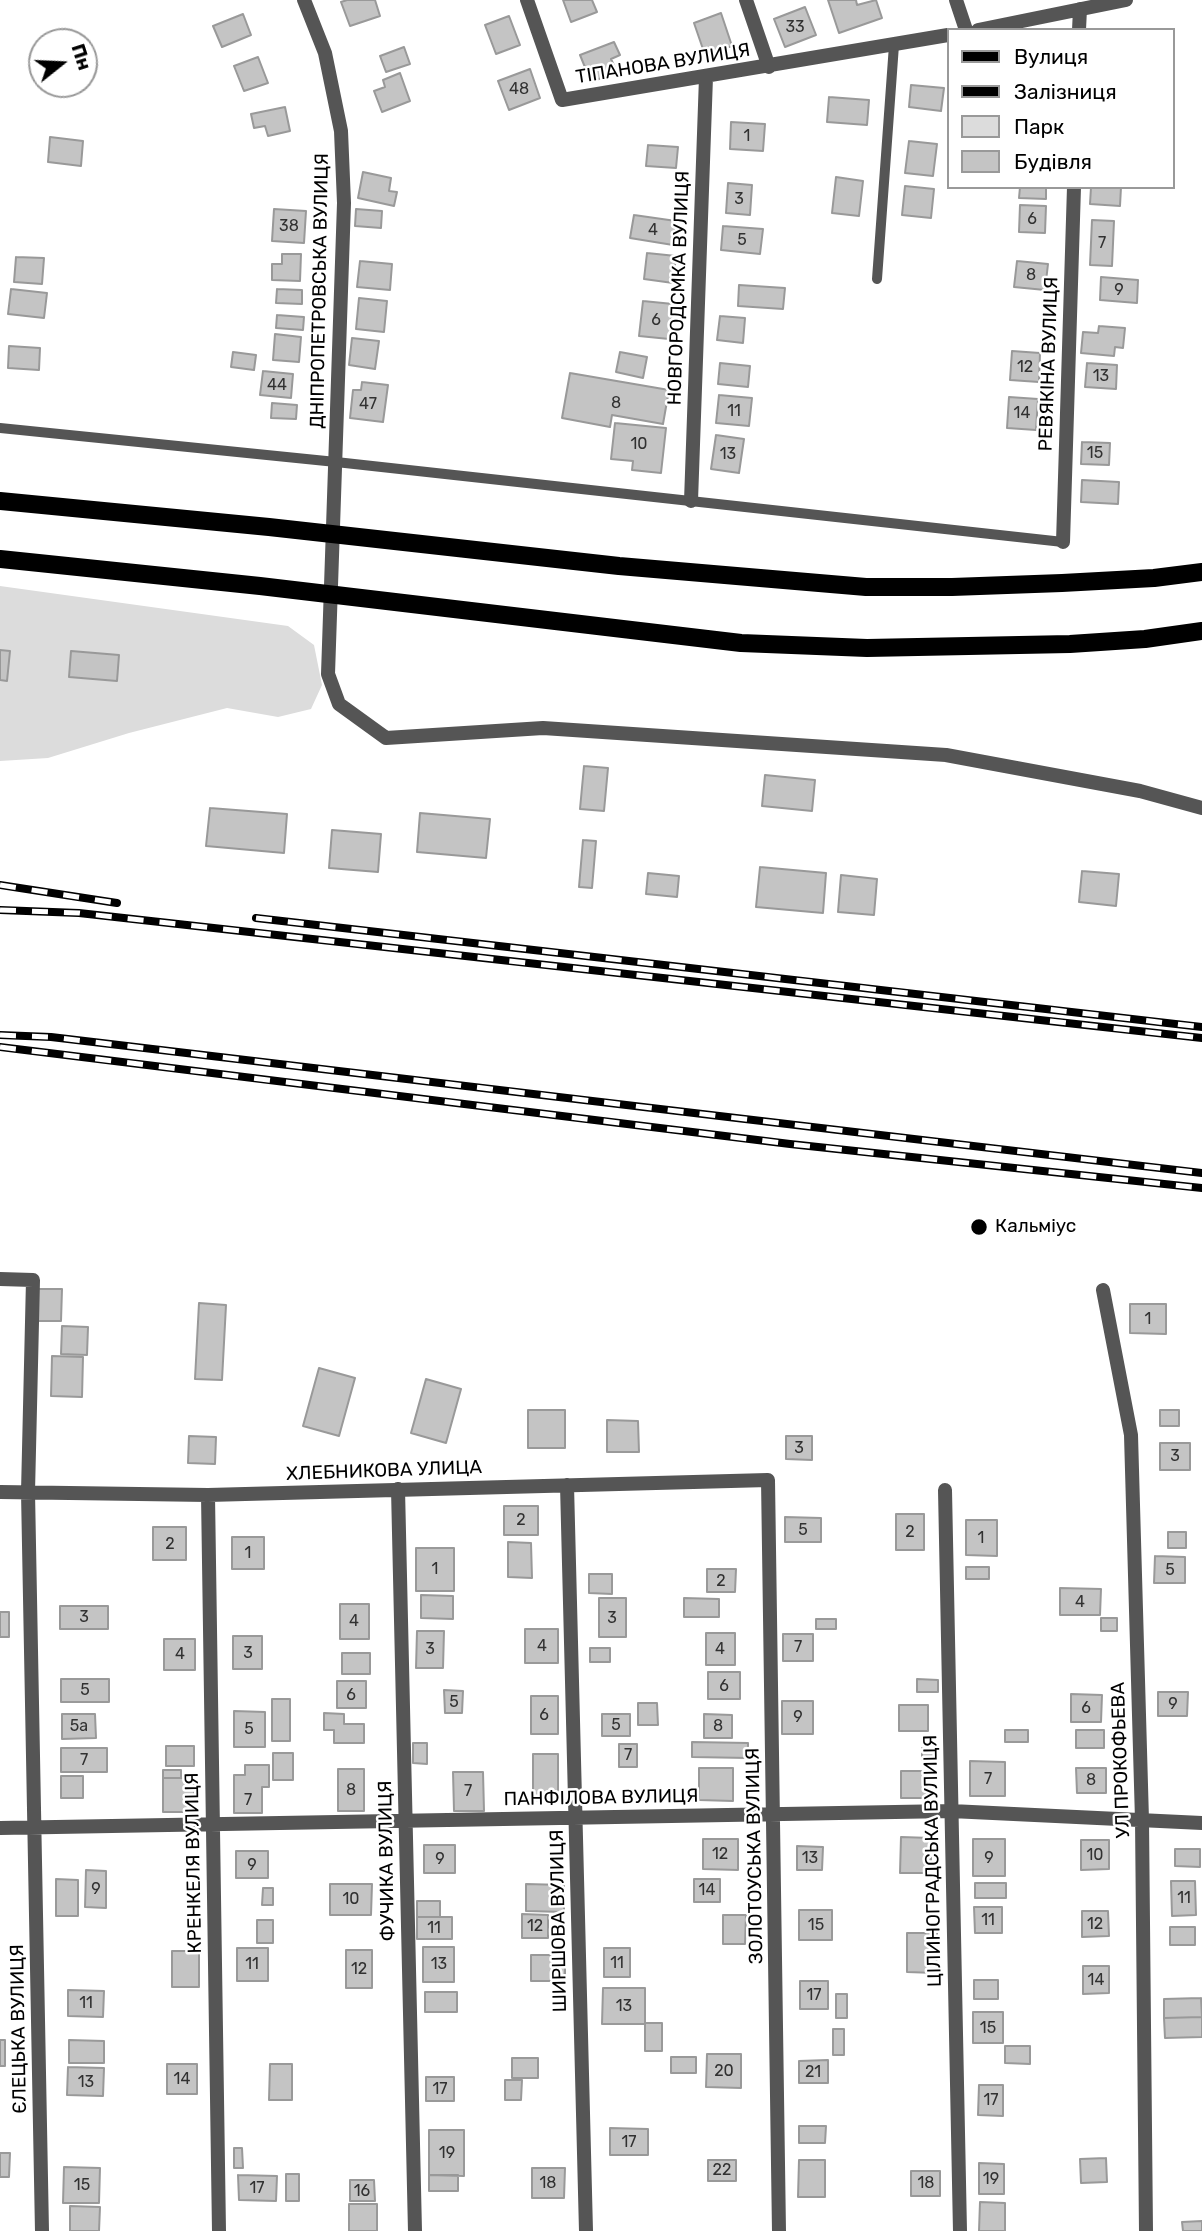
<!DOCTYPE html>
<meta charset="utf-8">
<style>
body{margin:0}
#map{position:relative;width:1202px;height:2231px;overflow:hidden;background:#fff;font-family:Rubik,sans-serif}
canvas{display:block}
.legend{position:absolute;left:947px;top:28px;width:228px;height:161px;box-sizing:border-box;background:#fff;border:2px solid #999;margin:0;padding:9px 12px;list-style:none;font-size:21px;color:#000}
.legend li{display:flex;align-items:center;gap:14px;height:35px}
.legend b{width:35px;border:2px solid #999}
.north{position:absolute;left:28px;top:28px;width:70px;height:70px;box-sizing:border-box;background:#fff;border:2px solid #999;border-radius:50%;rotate:72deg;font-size:19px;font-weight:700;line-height:28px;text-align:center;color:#000}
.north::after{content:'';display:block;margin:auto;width:24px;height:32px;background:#000;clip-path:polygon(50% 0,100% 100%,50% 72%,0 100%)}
</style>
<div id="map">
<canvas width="1202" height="2231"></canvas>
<ul class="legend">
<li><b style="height:9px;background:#000"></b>Вулиця</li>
<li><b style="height:9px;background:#000"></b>Залізниця</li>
<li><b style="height:19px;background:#dcdcdc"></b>Парк</li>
<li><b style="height:19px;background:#c4c4c4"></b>Будівля</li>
</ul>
<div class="north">Пн</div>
</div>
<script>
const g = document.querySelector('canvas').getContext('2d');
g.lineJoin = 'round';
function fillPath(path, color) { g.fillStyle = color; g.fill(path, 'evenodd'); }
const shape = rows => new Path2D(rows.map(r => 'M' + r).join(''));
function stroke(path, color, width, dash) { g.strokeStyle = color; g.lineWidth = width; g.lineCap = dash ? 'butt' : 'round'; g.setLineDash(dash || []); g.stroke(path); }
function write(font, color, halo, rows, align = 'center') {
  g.font = font + ' Rubik,sans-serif'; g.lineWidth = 5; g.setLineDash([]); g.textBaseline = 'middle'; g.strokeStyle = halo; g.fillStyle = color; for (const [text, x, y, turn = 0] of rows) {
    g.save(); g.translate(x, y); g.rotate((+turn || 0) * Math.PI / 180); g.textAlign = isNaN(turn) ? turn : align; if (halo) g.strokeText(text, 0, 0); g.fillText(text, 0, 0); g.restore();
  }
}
fillPath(shape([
 [0,586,288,626,314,645,322,685,311,709,278,717,227,708,129,733,48,758,0,761]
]), '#dcdcdc');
const building = shape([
 [347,0,375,0,380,16,350,26,341,2,347,0],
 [563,0,592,0,597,12,571,22,563,0],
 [828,0,856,0,857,5,876,0,882,18,839,33,828,0],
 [805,7,816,35,785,47,774,19,805,7],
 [721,13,732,46,705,55,694,23,721,13],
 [243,14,251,35,222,47,213,26,243,14],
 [509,16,520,45,496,54,485,25,509,16],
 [614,42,620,55,611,59,617,72,591,82,580,55,614,42],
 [404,47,410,64,386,72,380,56,404,47],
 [258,57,268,83,244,91,234,66,258,57],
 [530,69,540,98,509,110,498,81,530,69],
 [400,73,410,101,382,112,374,91,385,87,383,80,400,73],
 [911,85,944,88,941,111,909,107,911,85],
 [829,97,869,100,867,125,827,122,829,97],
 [285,107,290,131,268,136,265,126,254,128,251,114,285,107],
 [731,122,765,124,763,151,730,149,731,122],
 [50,137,83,141,81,166,48,162,50,137],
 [909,141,937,144,933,176,905,173,909,141],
 [648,145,678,147,676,168,646,166,648,145],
 [363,172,391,178,389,191,397,192,394,206,358,198,363,172],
 [836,177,863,181,859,216,832,213,836,177],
 [728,183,752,185,750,215,726,213,728,183],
 [905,186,934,189,931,218,902,215,905,186],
 [1020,187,1046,187,1046,199,1019,198,1020,187],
 [1091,187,1121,187,1120,206,1090,204,1091,187],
 [1020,205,1046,206,1045,233,1019,232,1020,205],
 [274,209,306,211,304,243,272,241,274,209],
 [356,209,382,211,381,228,355,226,356,209],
 [634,215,676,221,673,245,630,238,634,215],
 [1092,220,1114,221,1112,266,1090,265,1092,220],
 [723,226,763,229,760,254,721,250,723,226],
 [647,253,676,256,673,283,644,279,647,253],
 [282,254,301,254,300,281,272,280,272,264,282,264,282,254],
 [16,257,44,258,42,284,14,282,16,257],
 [360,261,392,264,390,290,357,287,360,261],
 [1017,261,1048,264,1045,290,1014,287,1017,261],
 [1101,277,1138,280,1137,303,1100,300,1101,277],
 [739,285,785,288,783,309,738,306,739,285],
 [11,289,47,293,44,318,8,314,11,289],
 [277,289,302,290,302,304,276,303,277,289],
 [359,298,387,301,384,332,356,329,359,298],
 [643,301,673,304,669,339,639,336,643,301],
 [277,315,304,317,303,330,276,328,277,315],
 [720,316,745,318,743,343,717,340,720,316],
 [1099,326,1125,328,1123,348,1115,347,1114,356,1081,353,1083,332,1098,333,1099,326],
 [275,334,301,337,299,362,273,360,275,334],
 [352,338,379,341,375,369,349,365,352,338],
 [9,346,40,348,39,370,8,368,9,346],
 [1012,351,1040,353,1039,382,1010,380,1012,351],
 [233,352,256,355,254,370,231,367,233,352],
 [620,352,647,357,643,378,616,372,620,352],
 [720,363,750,366,748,387,718,384,720,363],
 [1087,363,1117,365,1116,389,1085,387,1087,363],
 [263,371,293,374,291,398,260,395,263,371],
 [570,373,669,390,663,424,612,415,610,427,562,418,570,373],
 [362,382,388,385,383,422,350,418,353,390,361,390,362,382],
 [719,395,752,398,749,426,716,423,719,395],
 [1009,397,1038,399,1036,430,1007,428,1009,397],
 [272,403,297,405,296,419,271,418,272,403],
 [615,423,666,428,661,473,632,470,633,461,611,459,615,423],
 [716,435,744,439,739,473,711,469,716,435],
 [1082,442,1110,443,1109,465,1081,464,1082,442],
 [1082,480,1119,482,1118,504,1081,502,1082,480],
 [0,650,10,651,7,681,0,680,0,650],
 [71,651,119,655,117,681,69,677,71,651],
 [584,766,608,768,604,811,580,809,584,766],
 [765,775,815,780,812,811,762,806,765,775],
 [210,808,287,814,284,853,206,846,210,808],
 [420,813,490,819,486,858,417,852,420,813],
 [332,830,381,834,378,872,329,868,332,830],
 [583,840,596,841,592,888,579,887,583,840],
 [760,867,826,873,823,913,756,907,760,867],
 [1082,871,1119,874,1116,906,1079,902,1082,871],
 [648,873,679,876,677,897,646,894,648,873],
 [841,875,877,879,874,915,838,912,841,875],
 [37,1289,62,1289,61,1321,36,1321,37,1289],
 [199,1303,226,1305,222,1380,195,1379,199,1303],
 [1130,1304,1166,1304,1166,1334,1130,1333,1130,1304],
 [62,1326,88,1327,87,1355,61,1354,62,1326],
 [52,1356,83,1357,82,1397,51,1396,52,1356],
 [319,1368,355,1378,339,1436,303,1426,319,1368],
 [426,1379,461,1389,446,1443,411,1433,426,1379],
 [528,1410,565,1410,565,1448,528,1448,528,1410],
 [1160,1410,1179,1410,1179,1426,1160,1426,1160,1410],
 [607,1420,638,1421,639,1452,607,1452,607,1420],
 [189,1436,216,1437,215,1464,188,1463,189,1436],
 [786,1436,812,1436,812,1460,786,1459,786,1436],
 [1160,1443,1190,1443,1190,1470,1160,1470,1160,1443],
 [504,1506,538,1506,538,1535,504,1535,504,1506],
 [896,1514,924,1514,924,1550,896,1550,896,1514],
 [785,1517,821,1518,821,1542,785,1542,785,1517],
 [966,1520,997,1520,997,1556,966,1555,966,1520],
 [153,1527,186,1527,186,1560,153,1560,153,1527],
 [1168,1532,1186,1532,1186,1548,1168,1548,1168,1532],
 [232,1537,264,1537,264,1569,232,1569,232,1537],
 [508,1542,531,1543,532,1578,508,1577,508,1542],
 [416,1548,454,1548,454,1591,416,1591,416,1548],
 [1155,1556,1185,1557,1185,1583,1154,1583,1155,1556],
 [966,1567,989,1567,989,1579,966,1579,966,1567],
 [707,1569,736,1569,735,1592,707,1592,707,1569],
 [589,1574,612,1574,612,1594,589,1593,589,1574],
 [1060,1588,1101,1589,1100,1615,1060,1615,1060,1588],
 [421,1595,453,1596,453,1619,421,1618,421,1595],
 [599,1598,626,1598,626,1637,599,1637,599,1598],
 [684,1598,719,1599,719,1617,684,1617,684,1598],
 [340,1604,369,1604,369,1639,340,1639,340,1604],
 [60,1606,108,1606,108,1629,60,1629,60,1606],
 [0,1612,9,1612,9,1637,0,1637,0,1612],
 [1101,1618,1117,1618,1117,1631,1101,1631,1101,1618],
 [816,1619,836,1619,836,1629,816,1629,816,1619],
 [525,1629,558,1629,558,1663,525,1663,525,1629],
 [417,1631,444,1631,443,1668,416,1668,417,1631],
 [706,1633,735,1633,735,1665,706,1665,706,1633],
 [783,1634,813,1634,813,1661,783,1661,783,1634],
 [233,1636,262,1636,262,1669,233,1669,233,1636],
 [164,1639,195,1639,195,1670,164,1670,164,1639],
 [590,1648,610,1648,610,1662,590,1662,590,1648],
 [342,1653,370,1653,370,1674,342,1674,342,1653],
 [708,1672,740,1672,740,1699,708,1699,708,1672],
 [61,1679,109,1679,109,1702,61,1702,61,1679],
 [917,1679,938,1680,938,1692,917,1692,917,1679],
 [337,1681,366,1681,366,1708,337,1708,337,1681],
 [444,1690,463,1691,462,1713,445,1713,444,1690],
 [1158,1692,1188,1692,1187,1716,1158,1716,1158,1692],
 [1071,1694,1102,1695,1101,1722,1071,1722,1071,1694],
 [531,1696,558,1696,558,1734,531,1734,531,1696],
 [272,1699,290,1699,290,1741,272,1741,272,1699],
 [782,1701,813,1701,813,1734,782,1734,782,1701],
 [638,1703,657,1703,658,1725,638,1725,638,1703],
 [899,1705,928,1705,928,1731,899,1731,899,1705],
 [234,1711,265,1712,265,1747,234,1747,234,1711],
 [324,1713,344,1714,344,1724,364,1724,364,1743,334,1743,334,1730,324,1730,324,1713],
 [62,1714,95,1714,96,1738,62,1739,62,1714],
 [602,1714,630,1714,630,1736,602,1736,602,1714],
 [704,1714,732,1715,732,1738,704,1738,704,1714],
 [1005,1730,1028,1730,1028,1742,1005,1742,1005,1730],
 [1076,1730,1104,1730,1104,1748,1076,1748,1076,1730],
 [692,1742,748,1743,748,1758,692,1757,692,1742],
 [413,1743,427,1743,427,1764,413,1763,413,1743],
 [619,1744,637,1744,637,1767,619,1767,619,1744],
 [166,1746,194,1746,194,1766,166,1766,166,1746],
 [61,1748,107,1748,107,1772,61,1772,61,1748],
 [922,1748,937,1748,937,1760,922,1760,922,1748],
 [273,1753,293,1753,293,1780,273,1780,273,1753],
 [533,1754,558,1754,558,1801,533,1800,533,1754],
 [970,1761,1005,1762,1005,1796,970,1796,970,1761],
 [245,1765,269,1765,269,1787,262,1787,262,1813,234,1813,234,1775,245,1775,245,1765],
 [699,1768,733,1768,733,1801,699,1800,699,1768],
 [1076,1768,1106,1768,1106,1793,1077,1793,1076,1768],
 [338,1769,364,1769,364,1811,338,1811,338,1769],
 [163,1770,181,1770,181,1778,163,1778,163,1770],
 [901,1771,926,1771,926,1798,901,1798,901,1771],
 [453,1772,483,1772,484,1811,454,1811,453,1772],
 [61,1776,83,1776,83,1798,61,1798,61,1776],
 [163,1778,194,1778,194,1812,163,1812,163,1778],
 [901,1837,931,1838,931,1873,900,1873,901,1837],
 [703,1839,738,1839,738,1870,703,1869,703,1839],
 [973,1839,1005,1839,1005,1876,973,1876,973,1839],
 [1081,1840,1109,1840,1109,1869,1081,1870,1081,1840],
 [424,1845,455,1845,455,1873,424,1873,424,1845],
 [797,1846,823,1847,822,1870,797,1870,797,1846],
 [1175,1849,1200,1849,1200,1867,1175,1866,1175,1849],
 [236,1851,268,1851,268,1878,236,1878,236,1851],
 [86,1870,106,1871,106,1908,85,1907,86,1870],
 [56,1879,78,1880,78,1916,56,1916,56,1879],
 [694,1879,720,1879,720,1902,694,1902,694,1879],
 [1171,1881,1195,1881,1196,1915,1172,1916,1171,1881],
 [975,1883,1006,1883,1006,1898,975,1898,975,1883],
 [330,1884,372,1884,371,1915,330,1915,330,1884],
 [526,1884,564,1885,564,1912,526,1911,526,1884],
 [263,1888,273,1888,273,1905,262,1905,263,1888],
 [417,1901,440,1901,440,1917,417,1917,417,1901],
 [974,1907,1002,1907,1002,1933,975,1933,974,1907],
 [799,1910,832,1910,832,1940,799,1940,799,1910],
 [1082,1911,1108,1911,1109,1936,1082,1937,1082,1911],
 [522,1914,548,1915,548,1938,522,1938,522,1914],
 [723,1915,746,1915,745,1944,723,1944,723,1915],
 [417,1917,452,1917,452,1939,417,1939,417,1917],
 [257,1920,273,1920,273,1943,257,1943,257,1920],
 [1170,1927,1195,1927,1195,1945,1170,1945,1170,1927],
 [907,1933,937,1933,936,1973,907,1972,907,1933],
 [423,1947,454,1947,454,1982,423,1982,423,1947],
 [237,1948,268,1948,268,1981,237,1981,237,1948],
 [604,1948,630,1948,630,1977,604,1977,604,1948],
 [346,1950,372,1950,372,1988,346,1988,346,1950],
 [172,1951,199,1951,199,1987,172,1987,172,1951],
 [531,1955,565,1955,565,1981,531,1981,531,1955],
 [1083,1966,1109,1966,1109,1993,1083,1994,1083,1966],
 [974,1980,998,1980,998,1999,974,1999,974,1980],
 [800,1981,828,1981,828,2009,800,2009,800,1981],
 [603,1988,645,1988,645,2024,602,2024,603,1988],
 [68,1990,104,1991,103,2017,68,2016,68,1990],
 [425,1992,457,1992,457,2012,425,2012,425,1992],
 [836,1994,847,1994,847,2018,836,2018,836,1994],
 [1201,1998,1202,2017,1164,2018,1164,1999,1201,1998],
 [973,2012,1003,2012,1003,2043,973,2043,973,2012],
 [1202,2017,1202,2037,1165,2038,1164,2018,1202,2017],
 [645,2023,662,2023,662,2051,645,2051,645,2023],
 [833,2029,844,2029,844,2055,833,2055,833,2029],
 [0,2040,5,2040,5,2066,0,2066,0,2040],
 [69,2040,104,2041,104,2063,69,2063,69,2040],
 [1005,2046,1030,2046,1030,2064,1005,2063,1005,2046],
 [707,2054,741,2054,741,2088,706,2087,707,2054],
 [671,2057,696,2057,696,2073,671,2073,671,2057],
 [512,2058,538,2058,538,2078,512,2078,512,2058],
 [828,2060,828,2083,799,2083,799,2061,828,2060],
 [167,2064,197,2064,197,2094,167,2094,167,2064],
 [270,2064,292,2064,292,2100,269,2100,270,2064],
 [68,2067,104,2068,103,2096,67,2095,68,2067],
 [426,2077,454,2077,454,2101,426,2101,426,2077],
 [505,2080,522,2080,521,2100,505,2100,505,2080],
 [979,2085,1003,2085,1003,2116,978,2115,979,2085],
 [799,2126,826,2126,825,2143,799,2143,799,2126],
 [610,2128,648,2129,648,2155,610,2155,610,2128],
 [429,2130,464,2130,464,2176,429,2175,429,2130],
 [234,2148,242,2148,243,2168,234,2168,234,2148],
 [0,2153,10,2153,9,2177,0,2177,0,2153],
 [1106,2158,1107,2182,1081,2183,1080,2159,1106,2158],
 [708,2160,736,2160,736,2181,708,2181,708,2160],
 [799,2160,825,2160,825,2197,798,2197,799,2160],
 [979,2163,1004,2164,1004,2194,979,2194,979,2163],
 [64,2167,100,2168,99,2203,63,2203,64,2167],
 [532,2168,565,2168,564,2198,532,2198,532,2168],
 [911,2171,940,2171,940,2196,911,2196,911,2171],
 [286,2174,299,2174,299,2201,286,2201,286,2174],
 [238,2175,277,2176,276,2201,239,2200,238,2175],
 [429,2175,458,2175,458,2191,429,2191,429,2175],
 [350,2180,374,2180,375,2201,350,2201,350,2180],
 [980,2202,1005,2203,1005,2231,979,2231,980,2202],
 [349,2204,377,2204,377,2231,349,2231,349,2204],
 [70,2206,100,2207,99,2231,70,2231,70,2206],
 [1202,2221,1202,2231,1183,2231,1182,2222,1202,2221]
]);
fillPath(building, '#c4c4c4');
stroke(building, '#999', 2);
stroke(shape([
 [877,279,894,45],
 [0,428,336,462,1063,542]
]), '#555', 10);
stroke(shape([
 [527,0,562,100,948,35],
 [746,0,769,67],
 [956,0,966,30],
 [978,30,1126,0],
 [1079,30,1080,9],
 [691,501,706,77],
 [1063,542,1074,187],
 [0,1279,33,1280,28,1492,42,2231],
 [1103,1290,1131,1435,1142,1820,1146,2231],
 [567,1485,586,2231],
 [398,1489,415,2231],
 [945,1490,960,2231],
 [0,1492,208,1495,768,1480,779,2231],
 [208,1495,219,2231],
 [0,1828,951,1811,1202,1823]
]), '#555', 14);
stroke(shape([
 [304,0,325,53,341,131,344,203,328,674,339,704,386,738,543,728,946,755,1140,791,1202,808]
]), '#555', 14);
stroke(shape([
 [0,501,269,527,619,566,866,587,952,587,1062,583,1154,578,1202,572],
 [0,559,260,586,741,643,867,648,1070,644,1145,639,1202,631]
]), '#000', 18);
const rail = shape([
 [0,885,117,903],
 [0,910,79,913,1202,1038],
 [256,918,1202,1027],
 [0,1035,51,1037,1202,1173],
 [0,1047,790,1144,1202,1188]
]);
stroke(rail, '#000', 8);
stroke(rail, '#fff', 5, [16]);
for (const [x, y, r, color] of [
 [979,1227,9,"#000"]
]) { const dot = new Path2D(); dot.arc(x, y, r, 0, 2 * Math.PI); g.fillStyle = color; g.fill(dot); stroke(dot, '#fff', 2.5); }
write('16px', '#313131', null, [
 ["33",795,27],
 ["48",519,89],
 ["1",747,136],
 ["3",739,199],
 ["6",1032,219],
 ["38",289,226],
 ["4",653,230],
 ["5",742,240],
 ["7",1102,243],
 ["8",1031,275],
 ["9",1119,290],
 ["6",656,320],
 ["12",1025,367],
 ["13",1101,376],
 ["44",277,385],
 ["8",616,403],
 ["47",368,404],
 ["11",734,411],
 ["14",1022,413],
 ["10",639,444],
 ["15",1095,453],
 ["13",728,454],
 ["1",1148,1319],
 ["3",799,1448],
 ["3",1175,1456],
 ["2",521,1520],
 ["5",803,1530],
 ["2",910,1532],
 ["1",981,1538],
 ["2",170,1544],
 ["1",248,1553],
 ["1",435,1569],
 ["5",1170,1570],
 ["2",721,1581],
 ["4",1080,1602],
 ["3",84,1617],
 ["3",612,1618],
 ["4",354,1621],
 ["4",542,1646],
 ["7",798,1647],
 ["3",430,1649],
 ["4",720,1649],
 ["3",248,1653],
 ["4",180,1654],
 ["6",724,1686],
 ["5",85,1690],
 ["6",351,1695],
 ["5",454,1702],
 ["9",1173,1704],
 ["6",1086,1708],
 ["6",544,1715],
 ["9",798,1717],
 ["5",616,1725],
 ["5а",79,1726],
 ["8",718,1726],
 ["5",249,1729],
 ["7",628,1755],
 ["7",84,1760],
 ["7",988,1779],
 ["8",1091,1780],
 ["8",351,1790],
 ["7",468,1791],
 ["7",248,1800],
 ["12",720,1854],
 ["10",1095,1855],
 ["13",810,1858],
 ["9",989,1858],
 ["9",440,1859],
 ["9",252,1865],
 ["9",96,1889],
 ["14",707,1890],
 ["11",1184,1898],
 ["10",351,1899],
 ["11",988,1920],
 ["12",1095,1924],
 ["15",816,1925],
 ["12",535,1926],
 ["11",434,1928],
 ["11",617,1963],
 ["11",252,1964],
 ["13",439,1964],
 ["12",359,1969],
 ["14",1096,1980],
 ["17",814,1995],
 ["11",86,2003],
 ["13",624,2006],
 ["15",988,2028],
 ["20",724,2071],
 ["21",813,2072],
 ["14",182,2079],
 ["13",86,2082],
 ["17",440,2089],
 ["17",991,2100],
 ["17",629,2142],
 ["19",447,2153],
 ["22",722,2170],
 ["19",991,2179],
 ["18",548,2183],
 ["18",926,2183],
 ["15",82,2185],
 ["17",257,2188],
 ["16",362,2191]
]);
write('19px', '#000', '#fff', [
 ["ТІПАНОВА ВУЛИЦЯ",663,64,-9],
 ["НОВГОРОДСMКА ВУЛИЦЯ",679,288,-88],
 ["ДНІПРОПЕТРОВСЬКА ВУЛИЦЯ",320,291,-89],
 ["РЕВЯКIНА ВУЛИЦЯ",1049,364,-88],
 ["ХЛЕБНИКОВА УЛИЦА",384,1471,-2],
 ["УЛ ПРОКОФЬЕВА",1121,1760,-92],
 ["ПАНФІЛОВА ВУЛИЦЯ",601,1798,-1],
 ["ЗОЛОТОУСЬКА ВУЛИЦЯ",755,1856,-91],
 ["ФУЧИКА ВУЛИЦЯ",387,1861,-91],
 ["ЦІЛИНОГРАДСЬКА ВУЛИЦЯ",933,1861,-91],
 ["КРЕНКЕЛЯ ВУЛИЦЯ",194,1863,-91],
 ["ШИРШОВА ВУЛИЦЯ",559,1921,-91],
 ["ЄЛЕЦЬКА ВУЛИЦЯ",19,2029,-91]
]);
write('19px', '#000', '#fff', [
 ["Кальміус",995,1227]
], 'left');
</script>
